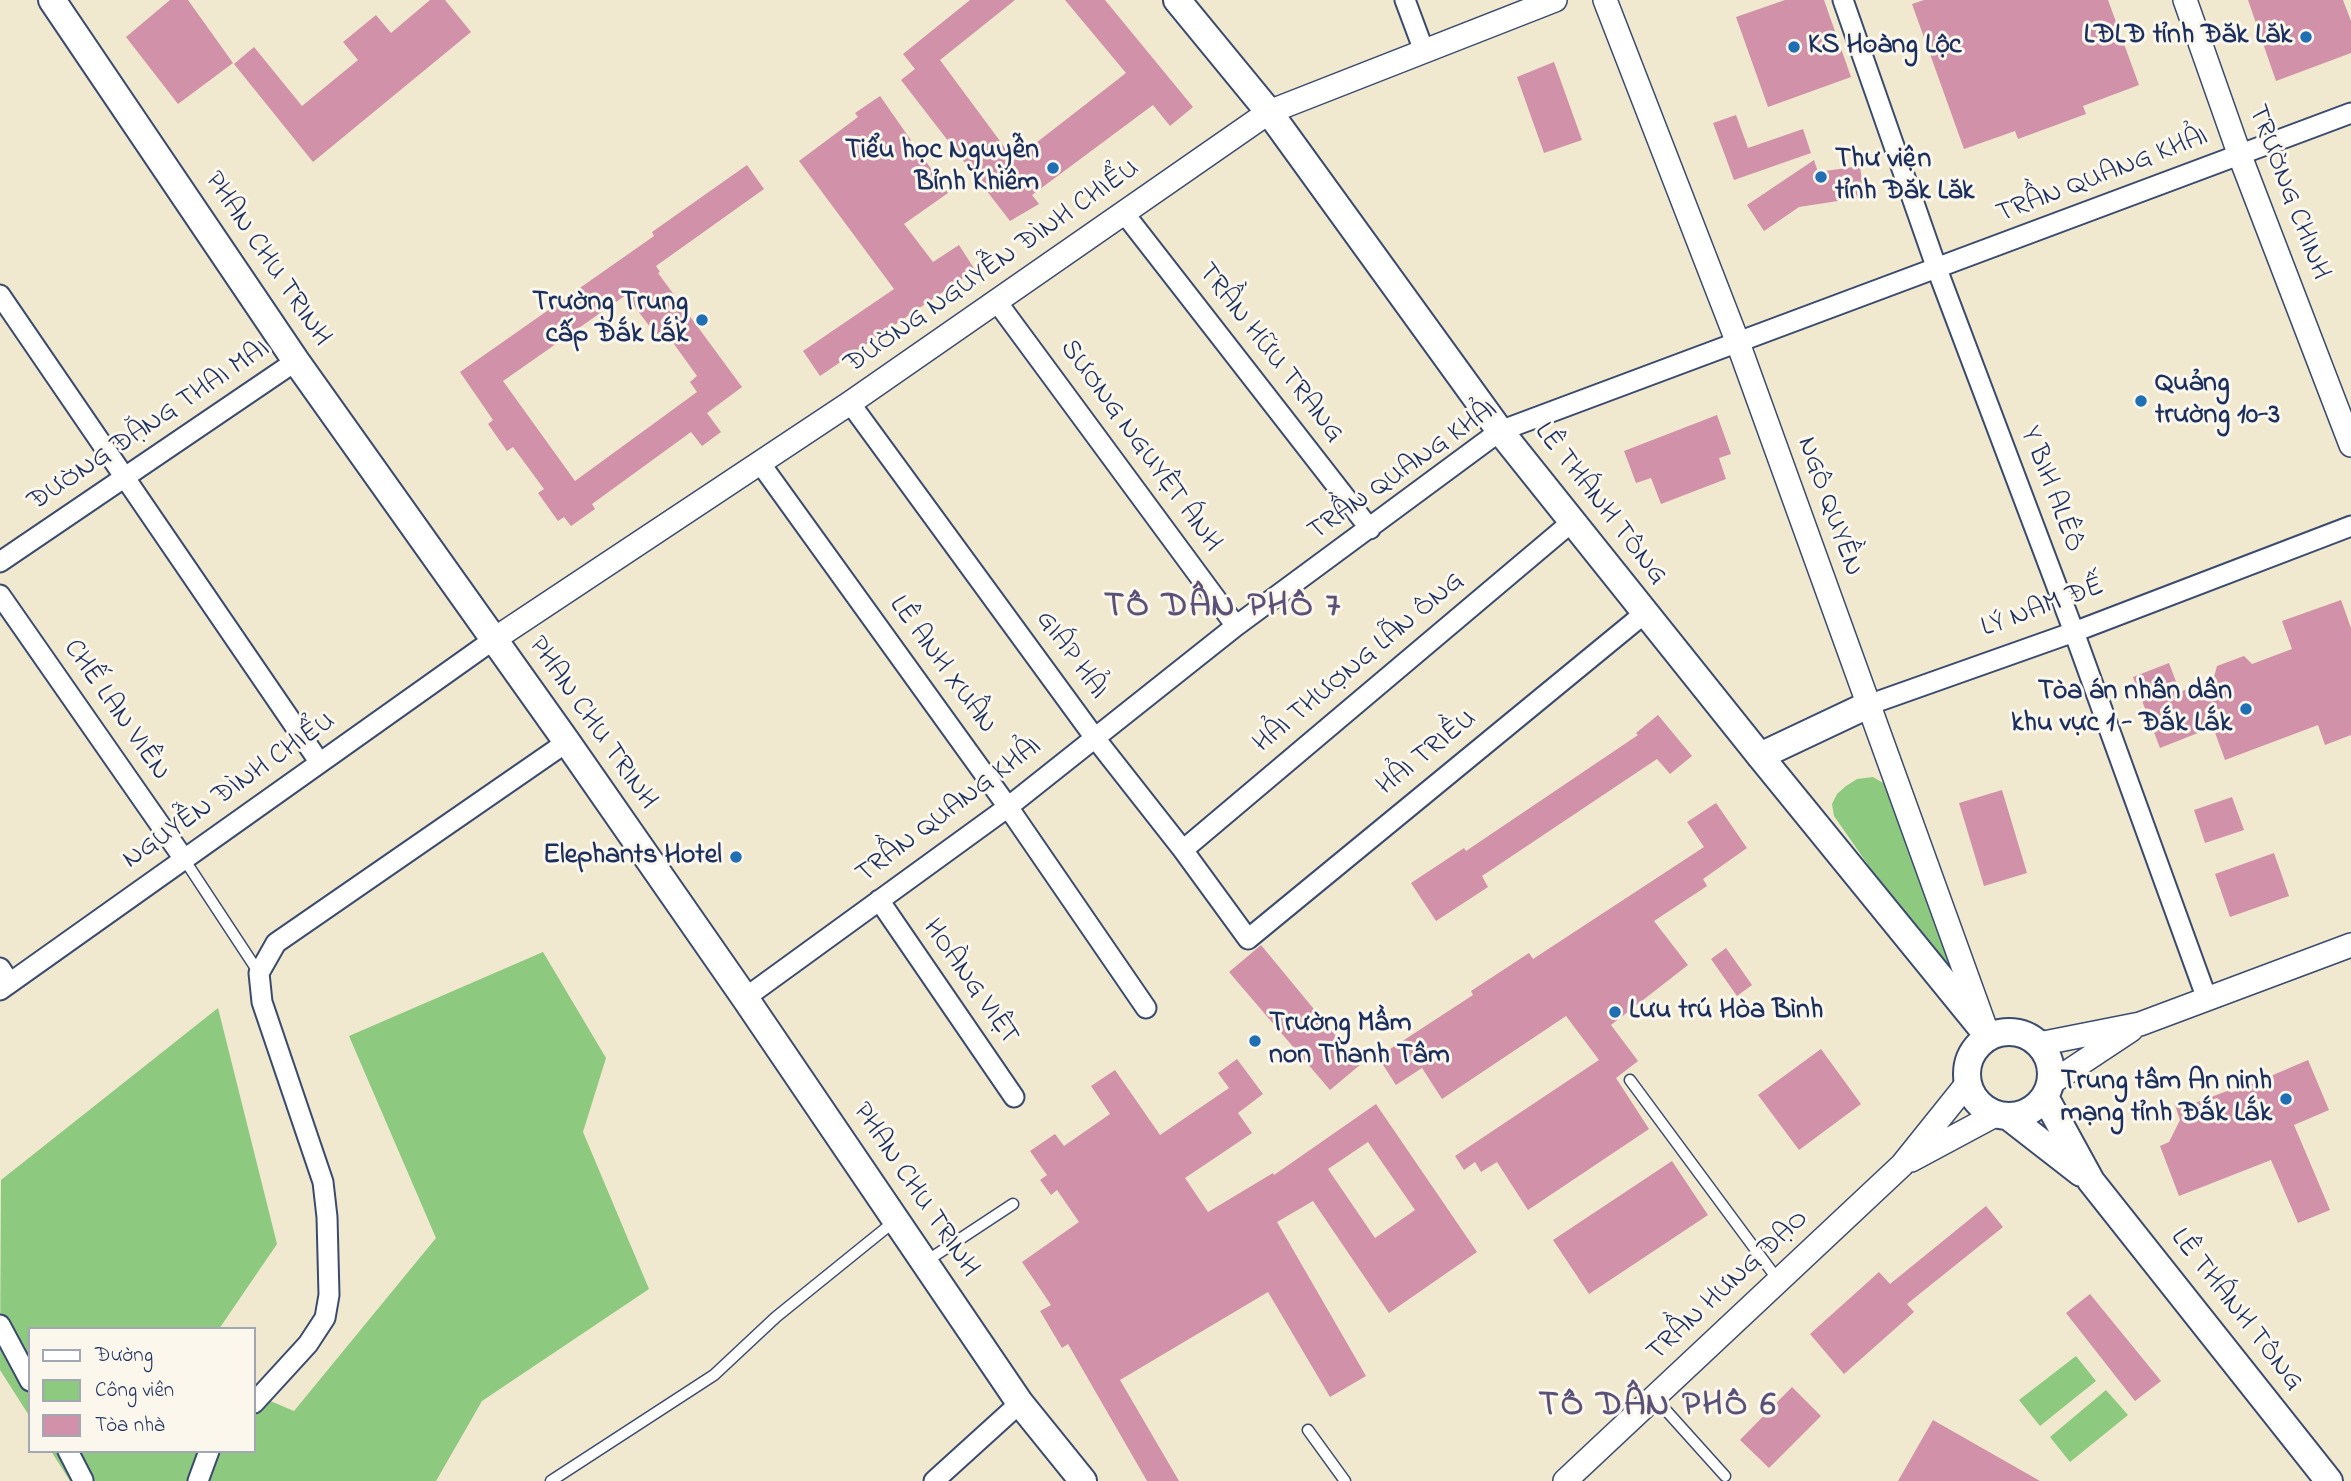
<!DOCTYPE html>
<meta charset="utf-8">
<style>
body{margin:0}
#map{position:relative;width:2351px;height:1481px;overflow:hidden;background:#f0e9cf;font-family:"Indie Flower",sans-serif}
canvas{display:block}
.legend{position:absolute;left:28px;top:1327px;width:228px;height:126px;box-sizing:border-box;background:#fbf7ec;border:2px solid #a1a7b3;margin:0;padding:9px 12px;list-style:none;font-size:21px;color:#1b2f5e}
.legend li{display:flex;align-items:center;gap:14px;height:35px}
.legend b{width:35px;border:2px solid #a1a7b3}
</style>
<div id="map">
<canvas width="2351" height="1481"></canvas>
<ul class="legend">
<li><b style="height:9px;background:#fff"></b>Đường</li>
<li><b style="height:19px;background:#8dc97e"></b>Công viên</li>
<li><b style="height:19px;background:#d091a9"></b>Tòa nhà</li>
</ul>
</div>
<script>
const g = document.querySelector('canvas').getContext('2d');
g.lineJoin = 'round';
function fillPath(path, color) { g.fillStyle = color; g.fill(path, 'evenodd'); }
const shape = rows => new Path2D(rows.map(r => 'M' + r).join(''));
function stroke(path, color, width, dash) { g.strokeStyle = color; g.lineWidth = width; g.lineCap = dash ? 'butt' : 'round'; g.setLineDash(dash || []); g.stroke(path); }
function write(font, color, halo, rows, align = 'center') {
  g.font = font + ' "Indie Flower",sans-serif'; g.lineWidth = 6; g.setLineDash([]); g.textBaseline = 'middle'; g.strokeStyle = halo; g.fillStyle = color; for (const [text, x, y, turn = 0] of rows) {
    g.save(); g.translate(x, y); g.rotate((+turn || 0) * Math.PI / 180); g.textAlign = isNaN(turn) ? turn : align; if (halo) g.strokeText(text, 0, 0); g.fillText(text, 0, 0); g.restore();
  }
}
fillPath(shape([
 [1873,777,1885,784,1981,1027,1834,816,1832,804,1837,794,1846,786,1857,779],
 [543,952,606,1058,583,1132,649,1289,482,1401,436,1481,70,1481,51,1451,254,1451,254,1394,294,1411,436,1238,349,1036],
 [218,1008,277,1244,219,1329,30,1329,30,1417,0,1370,1,1180],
 [2076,1356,2096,1381,2040,1426,2019,1400],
 [2106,1390,2128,1415,2070,1462,2050,1437]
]), '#8dc97e');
fillPath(shape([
 [170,0,188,0,233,63,178,104,126,37],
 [430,0,445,0,471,32,313,162,234,64,254,47,302,106,358,60,343,42,376,15,391,33],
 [970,0,1015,0,940,60,1014,160,1126,73,1065,0,1105,0,1193,107,1170,126,1153,105,1032,195,1039,204,1010,221,901,80,915,69,903,54],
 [1785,0,1824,0,1851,77,1768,107,1736,17],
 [1924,0,2108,0,2139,85,2083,106,2086,114,2018,139,2015,131,1964,149,1912,4],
 [2248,0,2343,0,2351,21,2351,53,2276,81],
 [1554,62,1582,140,1544,153,1517,77],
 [880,96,948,193,904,224,933,262,959,245,975,270,820,376,803,351,894,289,799,161,858,117,855,113],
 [1736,115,1748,148,1803,129,1811,153,1734,180,1713,123],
 [1814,160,1818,172,1860,166,1864,197,1799,207,1764,231,1747,205],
 [747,165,764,189,656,266,660,272,658,273,742,387,707,413,721,432,702,446,691,432,592,504,595,509,571,526,564,517,558,521,538,493,544,489,513,447,507,451,488,424,493,420,460,372,654,236,652,232],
 [626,295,656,335,664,330,697,376,690,382,697,392,575,481,503,381],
 [1717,415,1731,454,1719,458,1726,479,1661,504,1651,478,1636,483,1624,451],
 [2341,600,2351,628,2351,735,2325,745,2318,725,2225,760,2213,727,2160,748,2133,677,2169,663,2180,692,2214,677,2217,666,2244,656,2252,664,2292,649,2282,621],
 [1658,715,1692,756,1670,774,1657,759,1482,876,1488,887,1436,921,1411,883,1464,848,1466,851,1638,735,1636,733],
 [2002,790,2027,873,1984,886,1959,803],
 [2232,797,2244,830,2205,843,2194,810],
 [1716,803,1747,848,1703,879,1707,886,1654,921,1688,965,1611,1025,1638,1061,1616,1078,1649,1129,1528,1210,1497,1162,1481,1172,1475,1162,1464,1170,1455,1156,1599,1060,1566,1016,1442,1099,1422,1068,1396,1085,1378,1057,1473,995,1471,991,1529,953,1533,959,1704,847,1687,822],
 [2274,853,2289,896,2230,917,2215,874],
 [1261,945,1360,1065,1330,1090,1229,972],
 [1726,948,1752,985,1737,996,1711,959],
 [1821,1049,1861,1104,1799,1150,1758,1095],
 [1237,1059,1263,1094,1238,1113,1252,1133,1185,1178,1208,1212,1273,1173,1274,1175,1376,1104,1477,1252,1389,1313,1313,1201,1277,1222,1366,1376,1330,1397,1268,1292,1120,1380,1179,1481,1147,1481,1068,1344,1062,1348,1040,1311,1051,1305,1022,1262,1079,1222,1057,1190,1051,1195,1040,1180,1047,1175,1030,1151,1055,1134,1064,1146,1110,1114,1091,1086,1115,1070,1160,1135,1229,1088,1218,1073],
 [1368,1142,1415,1210,1375,1238,1328,1169],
 [2308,1060,2329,1110,2294,1125,2330,1210,2298,1223,2271,1160,2179,1196,2160,1146,2169,1142,2180,1120,2175,1105,2190,1099,2192,1104,2230,1090,2231,1093],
 [1672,1161,1708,1215,1589,1294,1553,1240],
 [1986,1206,2003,1227,1907,1304,1914,1312,1844,1374,1810,1334,1879,1272,1890,1284],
 [2090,1294,2161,1381,2135,1401,2066,1313],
 [1792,1387,1821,1416,1769,1468,1740,1440],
 [1933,1420,2040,1481,1898,1481]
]), '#d091a9');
const service = shape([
 [184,859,259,973],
 [1630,1080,1778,1280],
 [925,1262,1013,1204],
 [1654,1397,1725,1476],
 [1308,1430,1345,1481],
 [551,1481,714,1375,776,1317,896,1220]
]);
const minor = shape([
 [1405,0,1424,51],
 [1843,0,1937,269,2074,632,2207,999],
 [1124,213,1370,529],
 [0,295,320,763],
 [997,302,1236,626],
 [850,403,1095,738,1183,850,1248,939,1645,613],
 [760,463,1008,807,1146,1008],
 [0,562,296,361],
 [0,595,184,859],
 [1868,705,2074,632,2351,526],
 [1183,850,1573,521],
 [879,900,1014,1097],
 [0,968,10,983],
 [0,990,493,640],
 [745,998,1008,807,1236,626,1500,431,2351,113],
 [0,1325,30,1381],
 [254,1403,308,1344,325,1318,329,1295,327,1217,323,1182,262,1002,259,973,276,943,567,742],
 [68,1451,83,1480],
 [198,1481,209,1451],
 [934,1481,1020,1403]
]);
const tertiary = shape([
 [1605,0,1738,343,1985,1027],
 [2185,0,2240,156,2351,445],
 [493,640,850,403,1269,112,1555,0],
 [2039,1044,2140,1024,2351,945],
 [2051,1083,2131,1030],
 [1911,1160,1995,1115],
 [1565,1481,1902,1165,1967,1084]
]);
const secondary = shape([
 [52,0,296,361,567,742,745,998,1020,1403,1083,1481],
 [1177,0,1269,112,1500,431,1760,756,1989,1037],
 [1760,756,1868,705],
 '1967 1074a42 42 0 1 1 84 0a42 42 0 1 1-84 0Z',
 [2045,1097,2091,1181,2329,1481],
 [2009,1117,2081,1173]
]);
stroke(service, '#3b4b6f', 13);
stroke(minor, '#3b4b6f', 23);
stroke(tertiary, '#3b4b6f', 26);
stroke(secondary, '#3b4b6f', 30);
stroke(service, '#fff', 10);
stroke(minor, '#fff', 19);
stroke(tertiary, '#fff', 23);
stroke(secondary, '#fff', 26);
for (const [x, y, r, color] of [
 [2306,37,7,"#1f6fb2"],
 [1794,47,7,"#1f6fb2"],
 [1053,168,7,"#1f6fb2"],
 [1821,177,7,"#1f6fb2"],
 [702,320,7,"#1f6fb2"],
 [2141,401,7,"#1f6fb2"],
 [2246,709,7,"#1f6fb2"],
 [736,857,7,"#1f6fb2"],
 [1615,1012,7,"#1f6fb2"],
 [1255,1041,7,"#1f6fb2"],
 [2286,1099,7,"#1f6fb2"]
]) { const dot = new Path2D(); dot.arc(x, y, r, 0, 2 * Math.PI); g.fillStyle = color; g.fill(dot); stroke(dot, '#fbf7ec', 2.5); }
write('bold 28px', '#1b2f5e', '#fbf7ec', [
 ["LĐLĐ tỉnh Đăk Lăk",2292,37],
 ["KS Hoàng Lộc",1808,47,"left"],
 ["Tiểu học Nguyễn",1039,152],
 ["Bỉnh Khiêm",1039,184],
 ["Thư viện",1835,161,"left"],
 ["tỉnh Đăk Lăk",1835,193,"left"],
 ["Trường Trung",688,304],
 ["cấp Đắk Lắk",688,336],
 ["Quảng",2155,385,"left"],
 ["trường 10-3",2155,417,"left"],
 ["Tòa án nhân dân",2232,693],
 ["khu vực 1 - Đắk Lắk",2232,725],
 ["Elephants Hotel",722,857],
 ["Lưu trú Hòa Bình",1629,1012,"left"],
 ["Trường Mầm",1269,1025,"left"],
 ["non Thanh Tâm",1269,1057,"left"],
 ["Trung tâm An ninh",2272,1083],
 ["mạng tỉnh Đắk Lắk",2272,1115]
], 'right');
write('28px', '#1b2f5e', '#fbf7ec', [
 ["TRẦN QUANG KHẢI",2103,177,-21],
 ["TRƯỜNG CHINH",2287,193,69],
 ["PHAN CHU TRINH",266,260,56],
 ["ĐƯỜNG NGUYỄN ĐÌNH CHIỂU",993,268,-35],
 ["TRẦN HỮU TRANG",1269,354,52],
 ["ĐƯỜNG ĐẶNG THAI MAI",150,427,-34],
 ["SƯƠNG NGUYỆT ÁNH",1139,447,54],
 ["TRẦN QUANG KHẢI",1404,472,-35],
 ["Y BIH ALÊÔ",2050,490,69],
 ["LÊ THÁNH TÔNG",1599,505,52],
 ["NGÔ QUYỀN",1828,507,70],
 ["LÝ NAM ĐẾ",2043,609,-20],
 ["GIÁP HẢI",1070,656,54],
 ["HẢI THƯỢNG LÃN ÔNG",1360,664,-40],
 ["LÊ ANH XUÂN",941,666,54],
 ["CHẾ LAN VIÊN",115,711,55],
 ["PHAN CHU TRINH",591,724,55],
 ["HẢI TRIỀU",1428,754,-39],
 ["NGUYỄN ĐÌNH CHIỂU",230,792,-35],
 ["TRẦN QUANG KHẢI",950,812,-37],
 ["HOÀNG VIỆT",969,983,55],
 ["PHAN CHU TRINH",914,1191,56],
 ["TRẦN HƯNG ĐẠO",1729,1287,-43],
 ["LÊ THÁNH TÔNG",2235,1311,52]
]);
g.letterSpacing = '2px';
write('bold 35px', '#5a5178', '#fbf7ec', [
 ["TỔ DÂN PHỐ 7",1223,609],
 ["TỔ DÂN PHỐ 6",1658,1408]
]);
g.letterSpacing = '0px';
</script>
